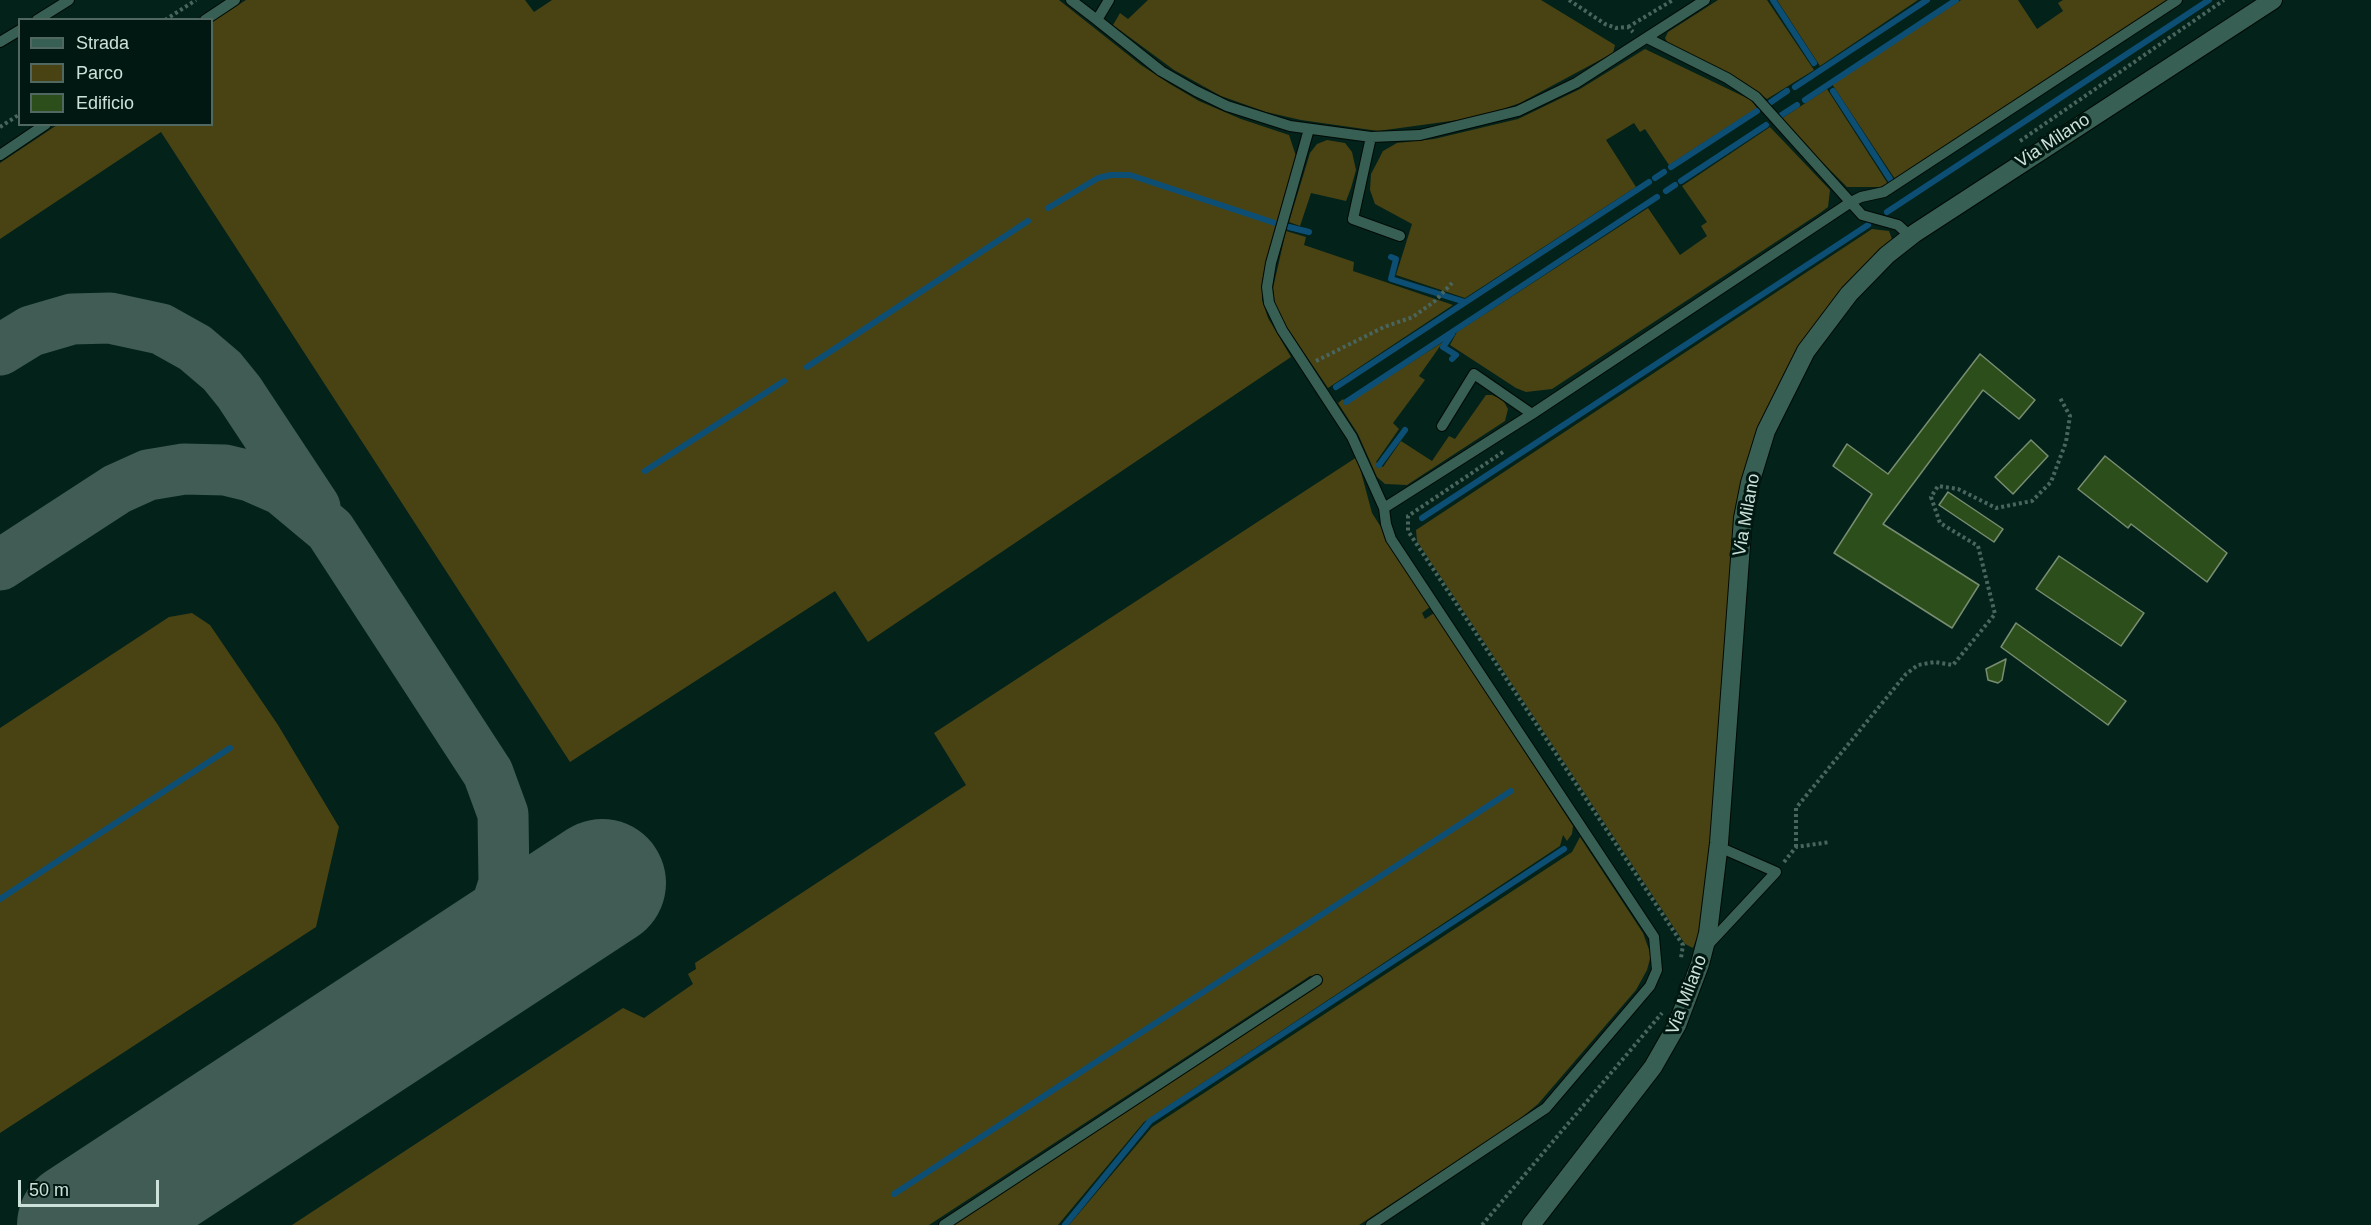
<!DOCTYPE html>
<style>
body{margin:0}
#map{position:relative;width:2371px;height:1225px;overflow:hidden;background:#03221a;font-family:Arial,sans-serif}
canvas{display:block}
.legend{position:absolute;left:18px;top:18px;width:195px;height:108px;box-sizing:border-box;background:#001811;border:2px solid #516861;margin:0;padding:8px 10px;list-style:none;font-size:18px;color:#cbe1d9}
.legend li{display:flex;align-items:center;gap:12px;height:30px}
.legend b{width:30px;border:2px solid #516861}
.scale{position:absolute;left:18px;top:1180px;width:141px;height:27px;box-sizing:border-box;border:3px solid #cbe1d9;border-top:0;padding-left:8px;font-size:18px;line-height:21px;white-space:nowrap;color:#cbe1d9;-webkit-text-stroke:4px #001811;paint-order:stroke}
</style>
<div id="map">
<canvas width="2371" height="1225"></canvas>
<ul class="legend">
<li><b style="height:8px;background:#385f53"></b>Strada</li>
<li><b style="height:16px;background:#494314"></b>Parco</li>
<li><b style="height:16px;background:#2b4e1b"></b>Edificio</li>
</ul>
<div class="scale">50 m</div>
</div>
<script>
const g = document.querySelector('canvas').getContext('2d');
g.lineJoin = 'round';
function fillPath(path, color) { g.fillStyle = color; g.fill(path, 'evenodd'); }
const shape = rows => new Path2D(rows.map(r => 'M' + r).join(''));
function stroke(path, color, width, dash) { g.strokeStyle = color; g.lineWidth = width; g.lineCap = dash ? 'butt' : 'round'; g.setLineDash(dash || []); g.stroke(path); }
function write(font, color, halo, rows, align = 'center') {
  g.font = font + ' Arial,sans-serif'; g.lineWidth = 6; g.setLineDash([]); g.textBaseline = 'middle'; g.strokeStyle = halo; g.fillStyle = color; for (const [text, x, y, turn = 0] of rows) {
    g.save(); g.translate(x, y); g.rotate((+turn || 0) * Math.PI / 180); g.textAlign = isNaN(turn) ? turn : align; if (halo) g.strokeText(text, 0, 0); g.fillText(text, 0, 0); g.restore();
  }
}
fillPath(shape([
 [246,0,525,0,534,12,552,0,1059,0,1141,65,1170,84,1199,101,1241,119,1289,135,1296,156,1268,256,1262,281,1262,300,1268,318,1291,357,868,642,835,591,570,762,161,132,0,239,0,163,57,125,212,124,212,22],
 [1148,0,1541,0,1615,45,1613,53,1520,103,1480,117,1378,131,1301,120,1266,112,1221,96,1174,70,1113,25,1120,13,1128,19],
 [1718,0,1767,0,1814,70,1767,99,1742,81,1669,46,1665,38,1668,32],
 [1777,0,1918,0,1820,66],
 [1961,0,2018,0,2037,29,2063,11,2058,3,2063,0,2167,0,1895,179,1832,84],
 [1645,49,1751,100,1757,108,1669,165,1645,129,1640,132,1634,123,1606,140,1636,187,1465,298,1396,275,1412,224,1375,204,1370,190,1371,174,1383,151,1397,143,1434,139,1518,119,1580,89],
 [1827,89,1888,184,1880,187,1847,187,1786,126,1781,119],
 [1770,127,1830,190,1828,207,1820,213,1552,389,1526,392,1516,388,1450,345,1457,332,1648,208,1680,255,1707,236,1701,226,1707,222,1682,186],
 [1327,140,1345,143,1352,152,1356,170,1351,188,1346,201,1311,193,1300,226,1289,222,1310,153,1317,144],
 [1872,229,1889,231,1893,242,1848,283,1812,327,1784,373,1748,465,1712,833,1701,927,1693,948,1685,944,1417,541,1416,530],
 [1286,231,1306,237,1304,245,1354,262,1353,271,1453,305,1328,388,1284,323,1275,305,1273,288],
 [1443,342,1419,376,1425,380,1393,423,1399,429,1376,462,1383,467,1401,441,1432,461,1449,436,1455,439,1486,395,1492,395,1503,400,1508,409,1505,421,1407,485,1385,484,1377,477,1358,434,1338,403,1343,399,1346,404],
 [1357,457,1372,513,1431,606,1422,613,1425,619,1434,613,1573,826,1572,834,1567,841,1563,835,1560,846,1144,1122,1058,1225,954,1225,1322,984,1318,975,1310,976,929,1225,292,1225,623,1008,644,1018,693,984,688,974,696,969,695,963,966,785,934,733],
 [192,613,210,625,278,725,339,827,316,927,0,1133,0,728,169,617],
 [1580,837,1643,933,1651,955,1647,970,1636,990,1538,1104,1516,1122,1359,1225,1069,1225,1152,1127,1572,852]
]), '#494314');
stroke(shape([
 [1773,0,1814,63],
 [1795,87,1927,0],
 [1833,91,1890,179],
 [1805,100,1956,0],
 [1771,102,1787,91],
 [1780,116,1797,105],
 [1671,167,1757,111],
 [1655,178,1664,172],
 [1681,181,1766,125],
 [1666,191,1675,185],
 [1048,208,1098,178,1111,175,1130,175,1275,223],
 [1887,212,2209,0],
 [1289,227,1309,232],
 [1391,257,1396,259,1391,279,1465,302],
 [1452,334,1443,347,1456,355,1452,359],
 [807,367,1028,221],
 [1336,387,1649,182],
 [1346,402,1657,197],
 [1379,465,1405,430],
 [645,471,784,381],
 [1422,518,1868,225],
 [0,899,230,748],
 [894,1194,1511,791],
 [1065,1225,1150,1121,1564,849]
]), '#0d4e74', 6);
stroke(shape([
 [0,350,31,331,72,319,110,318,161,329,195,348,222,371,239,392,315,507],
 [0,565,117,489,148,475,184,469,225,470,250,476,282,490,330,530,488,773,503,814,504,883,495,911,484,933,460,964,424,1000]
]), '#405c54', 51);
stroke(shape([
 [81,1225,602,883]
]), '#405c54', 128);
const building = shape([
 [1980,354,2035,400,2019,419,1983,390,1883,524,1979,585,1952,628,1834,553,1872,494,1833,466,1847,444,1888,474,1980,354],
 [2031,440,2048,456,2013,494,1995,477,2031,440],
 [2105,456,2227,553,2207,582,2131,524,2128,528,2078,489,2105,456],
 [1948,492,2003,529,1994,542,1939,505,1948,492],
 [2059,556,2144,613,2121,646,2036,589,2059,556],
 [2016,623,2126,701,2108,725,2001,647,2016,623],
 [2006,659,2002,680,1998,683,1988,680,1986,669,2006,659]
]);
fillPath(building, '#2b4e1b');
stroke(building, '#788d70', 1.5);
const lane = shape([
 [1071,0,1097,20],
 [1109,0,1097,20,1161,71,1196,91,1227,106,1290,126,1371,137],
 [37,20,69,0],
 [205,20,235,0],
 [1647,38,1727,78,1756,97,1862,215,1898,225,1910,236],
 [0,42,20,30],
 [1309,129,1271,263,1267,287,1269,303,1282,330,1352,437,1384,508],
 [0,155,46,124],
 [1400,236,1353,219,1371,137,1420,135,1518,111,1576,83,1705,0],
 [1532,414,1851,202,1861,197,1884,192,2177,0],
 [1707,946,1776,872,1719,847],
 [944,1225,1317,980],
 [1371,1225,1546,1108,1650,986,1657,970,1654,937,1391,539,1386,524,1384,508,1532,414,1474,374,1442,426]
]);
const secondary = shape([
 [1531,1225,1653,1067,1677,1025,1700,964,1708,933,1719,843,1743,518,1750,483,1766,431,1806,351,1849,294,1887,255,1915,233,2273,0]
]);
stroke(lane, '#000a05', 12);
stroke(secondary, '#000a05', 20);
stroke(shape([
 [1569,0,1605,24,1616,28,1628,27,1633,32],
 [165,20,196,0],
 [1628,27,1673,0],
 [0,127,20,114],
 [2020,141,2224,0],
 [1316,361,1384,327,1413,317,1435,301,1452,283],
 [1503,452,1408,516,1408,531,1683,945,1681,958],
 [1796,847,1796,808,1906,674,1918,665,1935,662,1953,665,1995,614,1978,546,1940,523,1931,497,1938,486,1958,489,1996,508,2032,501,2051,482,2066,442,2070,416,2060,398],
 [1784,862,1796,847,1830,842],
 [1482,1225,1662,1013]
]), '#49655d', 4, [3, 3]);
stroke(lane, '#385f53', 10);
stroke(secondary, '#385f53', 18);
write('18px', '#cbe1d9', '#001811', [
 ["Via Milano",2053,141,-33],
 ["Via Milano",1747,515,-80],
 ["Via Milano",1687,995,-69]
]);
</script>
